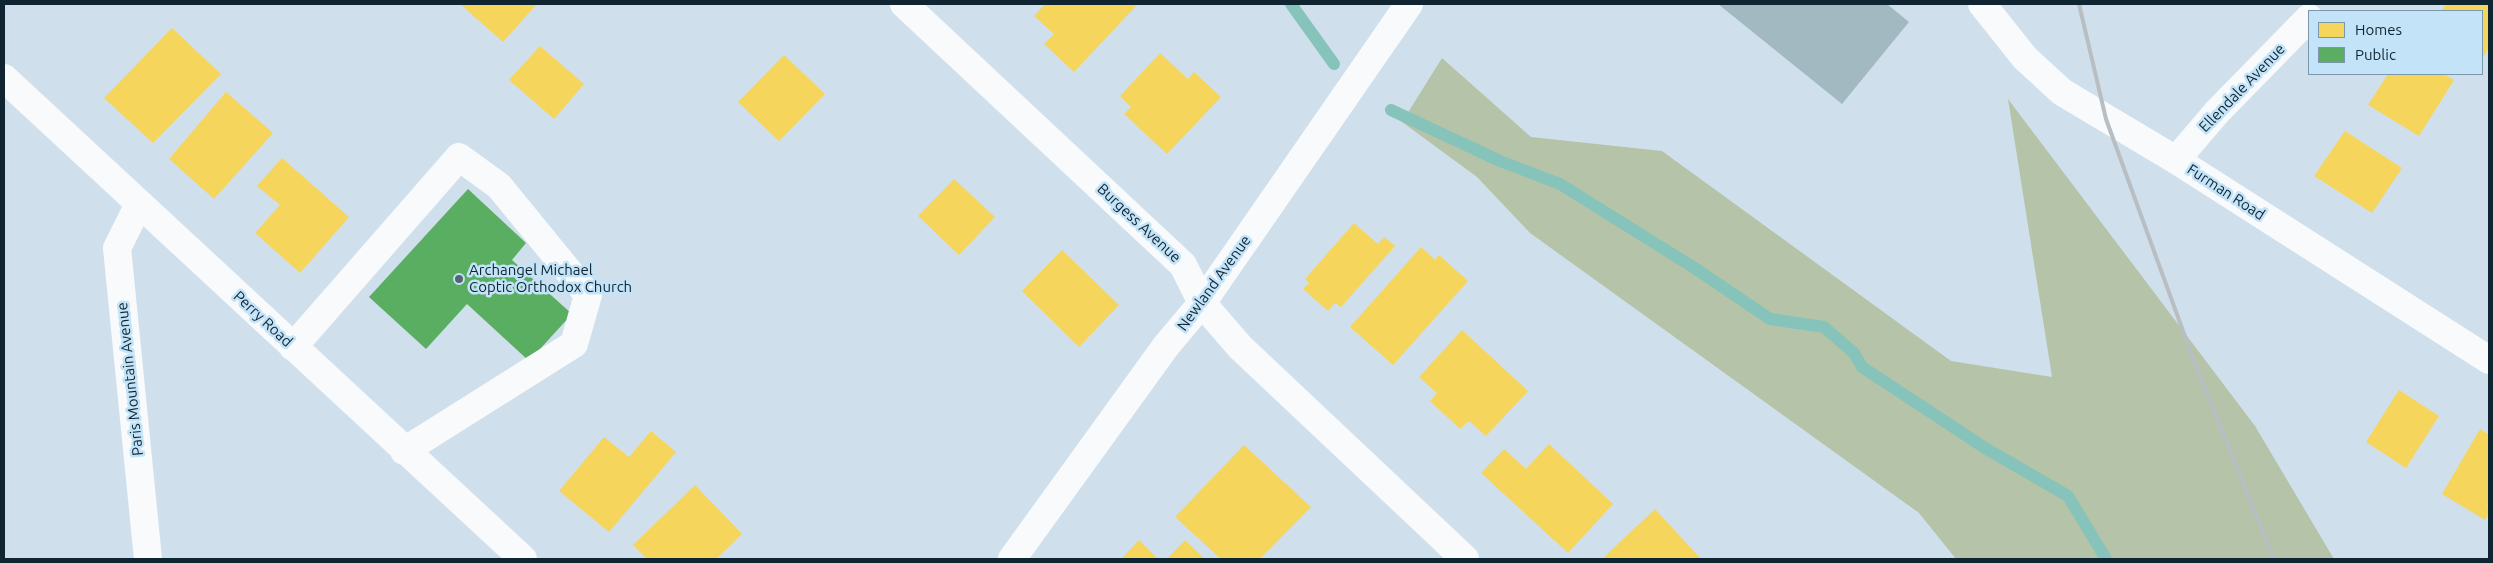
<!DOCTYPE html>
<style>
body{margin:0}
#map{position:relative;width:2493px;height:563px;overflow:hidden;background:#cfe0ec;font-family:Ubuntu,sans-serif}
canvas{display:block}
.frame{position:absolute;inset:0;border:5px solid #102532;pointer-events:none}
.legend{position:absolute;left:2308px;top:10px;width:175px;height:65px;box-sizing:border-box;background:#c3e3f8;border:1px solid #7b97a9;margin:0;padding:6px 9px;list-style:none;font-size:15px;color:#102532}
.legend li{display:flex;align-items:center;gap:10px;height:25px}
.legend b{width:25px;border:1px solid #7b97a9}
</style>
<div id="map">
<canvas width="2493" height="563"></canvas>
<div class="frame"></div>
<ul class="legend">
<li><b style="height:14px;background:#f6d55c"></b>Homes</li>
<li><b style="height:14px;background:#5aae61"></b>Public</li>
</ul>
</div>
<script>
const g = document.querySelector('canvas').getContext('2d');
g.lineJoin = 'round';
function fillPath(path, color) { g.fillStyle = color; g.fill(path, 'evenodd'); }
const shape = rows => new Path2D(rows.map(r => 'M' + r).join(''));
function stroke(path, color, width, dash) { g.strokeStyle = color; g.lineWidth = width; g.lineCap = dash ? 'butt' : 'round'; g.setLineDash(dash || []); g.stroke(path); }
function write(font, color, halo, rows, align = 'center') {
  g.font = font + ' Ubuntu,sans-serif'; g.lineWidth = 5; g.setLineDash([]); g.textBaseline = 'middle'; g.strokeStyle = halo; g.fillStyle = color; for (const [text, x, y, turn = 0] of rows) {
    g.save(); g.translate(x, y); g.rotate((+turn || 0) * Math.PI / 180); g.textAlign = isNaN(turn) ? turn : align; if (halo) g.strokeText(text, 0, 0); g.fillText(text, 0, 0); g.restore();
  }
}
fillPath(shape([
 [1442,58,1531,137,1662,151,1951,361,2052,377,2008,99,2255,426,2334,559,1956,559,1919,513,1530,233,1477,177,1402,122]
]), '#b5c4a8');
fillPath(shape([
 [460,4,537,4,503,42],
 [1045,4,1138,4,1074,72,1044,44,1054,34,1034,16],
 [2446,4,2489,4,2489,48,2482,59,2482,11,2441,11],
 [172,28,221,74,153,143,104,98],
 [540,46,584,84,554,119,509,80],
 [1160,53,1188,79,1194,72,1221,97,1167,154,1124,114,1131,107,1120,96],
 [784,55,825,94,779,141,738,102],
 [2388,74,2444,74,2454,80,2419,136,2368,105],
 [226,92,273,133,214,199,169,159],
 [2345,131,2402,168,2372,213,2314,176],
 [282,158,349,217,300,273,255,233,280,205,257,186],
 [954,179,995,217,959,255,918,216],
 [1354,223,1378,244,1384,237,1395,246,1341,307,1335,303,1328,311,1303,289,1309,283,1305,279],
 [1421,247,1435,260,1439,255,1468,281,1393,365,1350,327],
 [1062,250,1119,305,1079,347,1022,291],
 [1462,330,1528,391,1486,436,1469,421,1460,429,1430,401,1437,393,1419,377],
 [2399,390,2439,416,2406,468,2366,442],
 [2480,429,2489,435,2489,502,2487,506,2489,508,2489,513,2485,520,2442,494],
 [651,431,676,452,609,532,559,491,604,437,629,457],
 [1549,444,1613,504,1568,553,1481,473,1504,449,1526,469],
 [1244,445,1311,507,1260,559,1221,559,1175,517],
 [695,485,742,534,716,559,647,559,633,545],
 [1655,509,1701,559,1602,559],
 [1139,540,1158,559,1121,559],
 [1185,540,1205,559,1167,559]
]), '#f6d55c');
fillPath(shape([
 [468,189,526,243,512,260,572,314,529,361,467,304,426,349,369,297]
]), '#5aae61');
stroke(shape([
 [1291,4,1334,64],
 [1391,110,1500,161,1560,184,1693,267,1770,319,1824,327,1854,353,1862,367,1985,448,2068,496,2106,559]
]), '#86c3ba', 12);
fillPath(shape([
 [1718,4,1887,4,1909,22,1842,104]
]), '#a2b9c2');
stroke(shape([
 [904,4,1183,265,1202,303,1240,347,1465,559],
 [1982,4,2025,58,2062,92,2176,160,2489,360],
 [4,78,523,559],
 [2176,160,2217,112,2309,18],
 [139,204,117,248,148,559],
 [293,347,459,157,499,186,588,295,574,344,404,451],
 [1012,559,1166,346,1202,303,1409,4]
]), '#f8fafc', 28);
stroke(shape([
 [2079,4,2106,119,2195,364,2274,559]
]), '#b9bec2', 4);
for (const [x, y, r, color] of [
 [459,279,5,"#536673"]
]) { const dot = new Path2D(); dot.arc(x, y, r, 0, 2 * Math.PI); g.fillStyle = color; g.fill(dot); stroke(dot, '#c3e3f8', 2); }
write('15px', '#102532', '#c3e3f8', [
 ["Ellendale Avenue",2242,88,-46],
 ["Furman Road",2226,192,33],
 ["Burgess Avenue",1139,223,43],
 ["Newland Avenue",1214,283,-54],
 ["Perry Road",263,319,43],
 ["Paris Mountain Avenue",130,379,-96]
]);
write('15px', '#102532', '#c3e3f8', [
 ["Archangel Michael",469,270],
 ["Coptic Orthodox Church",469,287]
], 'left');
</script>
